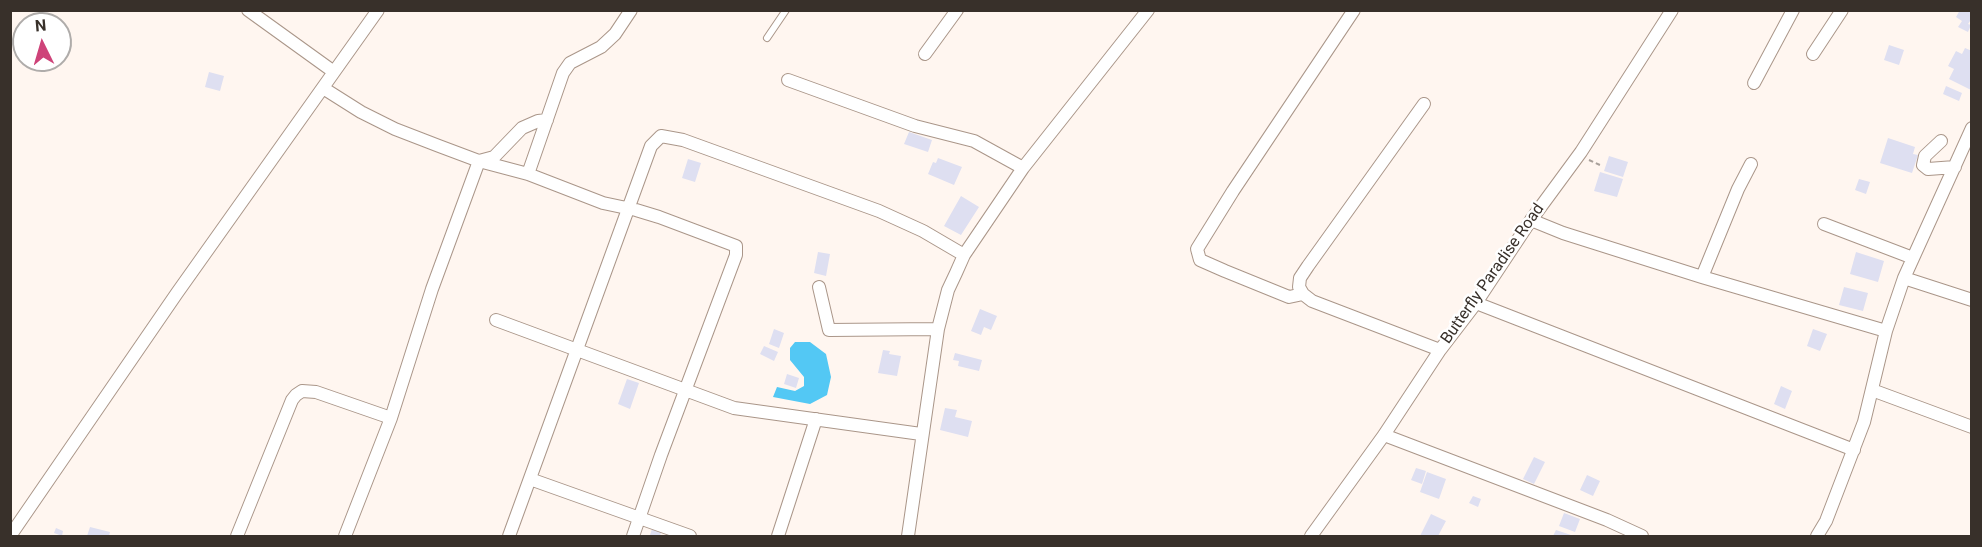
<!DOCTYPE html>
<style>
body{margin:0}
#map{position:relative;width:1982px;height:547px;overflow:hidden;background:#fff6f0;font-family:Roboto,sans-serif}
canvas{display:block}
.frame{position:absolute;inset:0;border:12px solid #38302a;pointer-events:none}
.north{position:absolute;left:12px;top:12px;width:60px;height:60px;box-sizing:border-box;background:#fff;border:2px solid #afacaa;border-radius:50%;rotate:355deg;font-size:16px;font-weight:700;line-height:24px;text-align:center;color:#38302a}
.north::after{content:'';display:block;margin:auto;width:21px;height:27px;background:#ce4379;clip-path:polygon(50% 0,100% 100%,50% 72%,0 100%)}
</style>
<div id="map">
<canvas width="1982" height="547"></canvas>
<div class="frame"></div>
<div class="north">N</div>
</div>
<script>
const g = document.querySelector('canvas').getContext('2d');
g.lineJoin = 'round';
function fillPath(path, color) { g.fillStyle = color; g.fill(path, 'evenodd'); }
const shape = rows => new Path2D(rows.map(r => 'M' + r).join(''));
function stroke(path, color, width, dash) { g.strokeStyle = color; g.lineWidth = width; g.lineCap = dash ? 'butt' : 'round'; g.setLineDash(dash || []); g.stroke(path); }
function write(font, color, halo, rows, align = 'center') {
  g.font = font + ' Roboto,sans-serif'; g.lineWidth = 5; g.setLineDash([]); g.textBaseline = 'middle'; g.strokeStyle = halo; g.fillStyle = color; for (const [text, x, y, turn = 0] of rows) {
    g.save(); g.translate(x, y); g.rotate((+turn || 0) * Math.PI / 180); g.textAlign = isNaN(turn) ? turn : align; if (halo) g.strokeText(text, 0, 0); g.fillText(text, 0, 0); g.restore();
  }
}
fillPath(shape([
 [795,342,810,342,826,354,831,377,827,395,810,404,773,397,777,387,795,391,804,386,804,377,790,360,790,348]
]), '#53c8f4');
fillPath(shape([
 [1960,10,1972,10,1972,18,1968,24,1971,25,1968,32,1958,27,1962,21,1956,17],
 [1889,45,1904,50,1899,65,1884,60],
 [1965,48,1972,51,1971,90,1949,79,1954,69,1948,66,1956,51,1962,54],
 [209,72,224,76,220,91,205,87],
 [1946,86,1962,93,1959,101,1943,94],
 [909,132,932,140,928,152,904,144],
 [1888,138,1915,147,1913,154,1918,155,1912,173,1880,163],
 [1609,156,1628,162,1623,177,1604,171],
 [938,158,962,167,954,185,928,174,933,162,936,163],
 [688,159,701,163,695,182,682,178],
 [1600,172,1623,179,1617,197,1594,191],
 [1859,179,1870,182,1866,194,1855,190],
 [961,196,979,207,961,235,944,226],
 [818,252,830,254,826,276,814,273],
 [1856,252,1884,261,1878,282,1850,274],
 [1844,287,1868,293,1863,311,1839,305],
 [980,309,997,316,991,330,984,327,981,335,971,331],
 [774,329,784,333,779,348,769,344],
 [1813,329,1827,334,1820,351,1807,346],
 [764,346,778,352,774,361,760,354],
 [883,350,890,351,889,354,901,356,897,376,878,373],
 [955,353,982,360,979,371,958,366,959,361,953,360],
 [787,374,799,378,796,388,784,384],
 [627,379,639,383,630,409,618,404],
 [1781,386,1792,391,1785,409,1774,404],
 [945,408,957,410,955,417,972,421,968,437,940,430],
 [1534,457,1545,462,1534,484,1523,479],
 [1416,468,1426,471,1422,484,1411,480],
 [1427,472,1446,479,1439,499,1420,492],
 [1587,475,1600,481,1593,496,1580,490],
 [1473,496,1481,499,1478,507,1469,503],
 [1564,513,1580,519,1575,532,1559,526],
 [1431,514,1446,521,1438,536,1420,536],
 [90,527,110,532,109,536,87,536],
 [56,528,63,531,62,536,54,533],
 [652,529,661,532,660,536,650,535],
 [1556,530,1574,536,1553,536]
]), '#dedff1');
const lane = shape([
 [767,38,786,10]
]);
const street = shape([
 [248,10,334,72],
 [925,54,957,10],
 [1813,54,1842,10],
 [788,80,915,126,974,141,1023,168],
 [1754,83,1793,10],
 [323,88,361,112,395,129,439,146,479,161,528,174,603,203,636,210,659,217,736,246,736,255,661,455,633,536],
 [1424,104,1308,266,1300,278,1299,287,1303,294,1312,301,1440,350],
 [1941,141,1925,156,1923,165,1928,169,1955,167],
 [528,174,563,73,570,63,601,47,615,34,631,10],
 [1531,220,1563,233,1702,277,1886,331],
 [1824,224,1913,258],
 [1702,277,1738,189,1751,164],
 [1904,278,1972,300],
 [819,287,829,330,938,329],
 [1303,294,1289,297,1225,271,1200,260,1197,249,1233,191,1354,10],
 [1476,303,1854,450],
 [496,320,734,408,921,434],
 [1872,390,1972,427],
 [1384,435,1607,520,1642,536],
 [530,479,690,536],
 [10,536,177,293,378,10],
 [237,536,292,400,296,395,302,391,316,392,391,418],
 [345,536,391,418,432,289,479,161,494,157,522,128,538,121,547,120],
 [509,536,647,157,651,146,661,136,683,140,879,211,923,231,964,255],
 [778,536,816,419],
 [908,536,938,329,948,290,956,273,964,255,1023,168,1148,10],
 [1311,536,1384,435,1440,350,1476,303,1531,220,1581,152,1672,10],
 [1817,536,1826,521,1864,422,1886,331,1904,278,1972,128]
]);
stroke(lane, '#aa9689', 8);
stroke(street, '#aa9689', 14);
stroke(shape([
 [1589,160,1600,165]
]), '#a8a09a', 2, [4.5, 3]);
stroke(lane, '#fff', 6);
stroke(street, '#fff', 12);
write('16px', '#38302a', '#fff', [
 ["Butterfly Paradise Road",1493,274,-55]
]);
</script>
